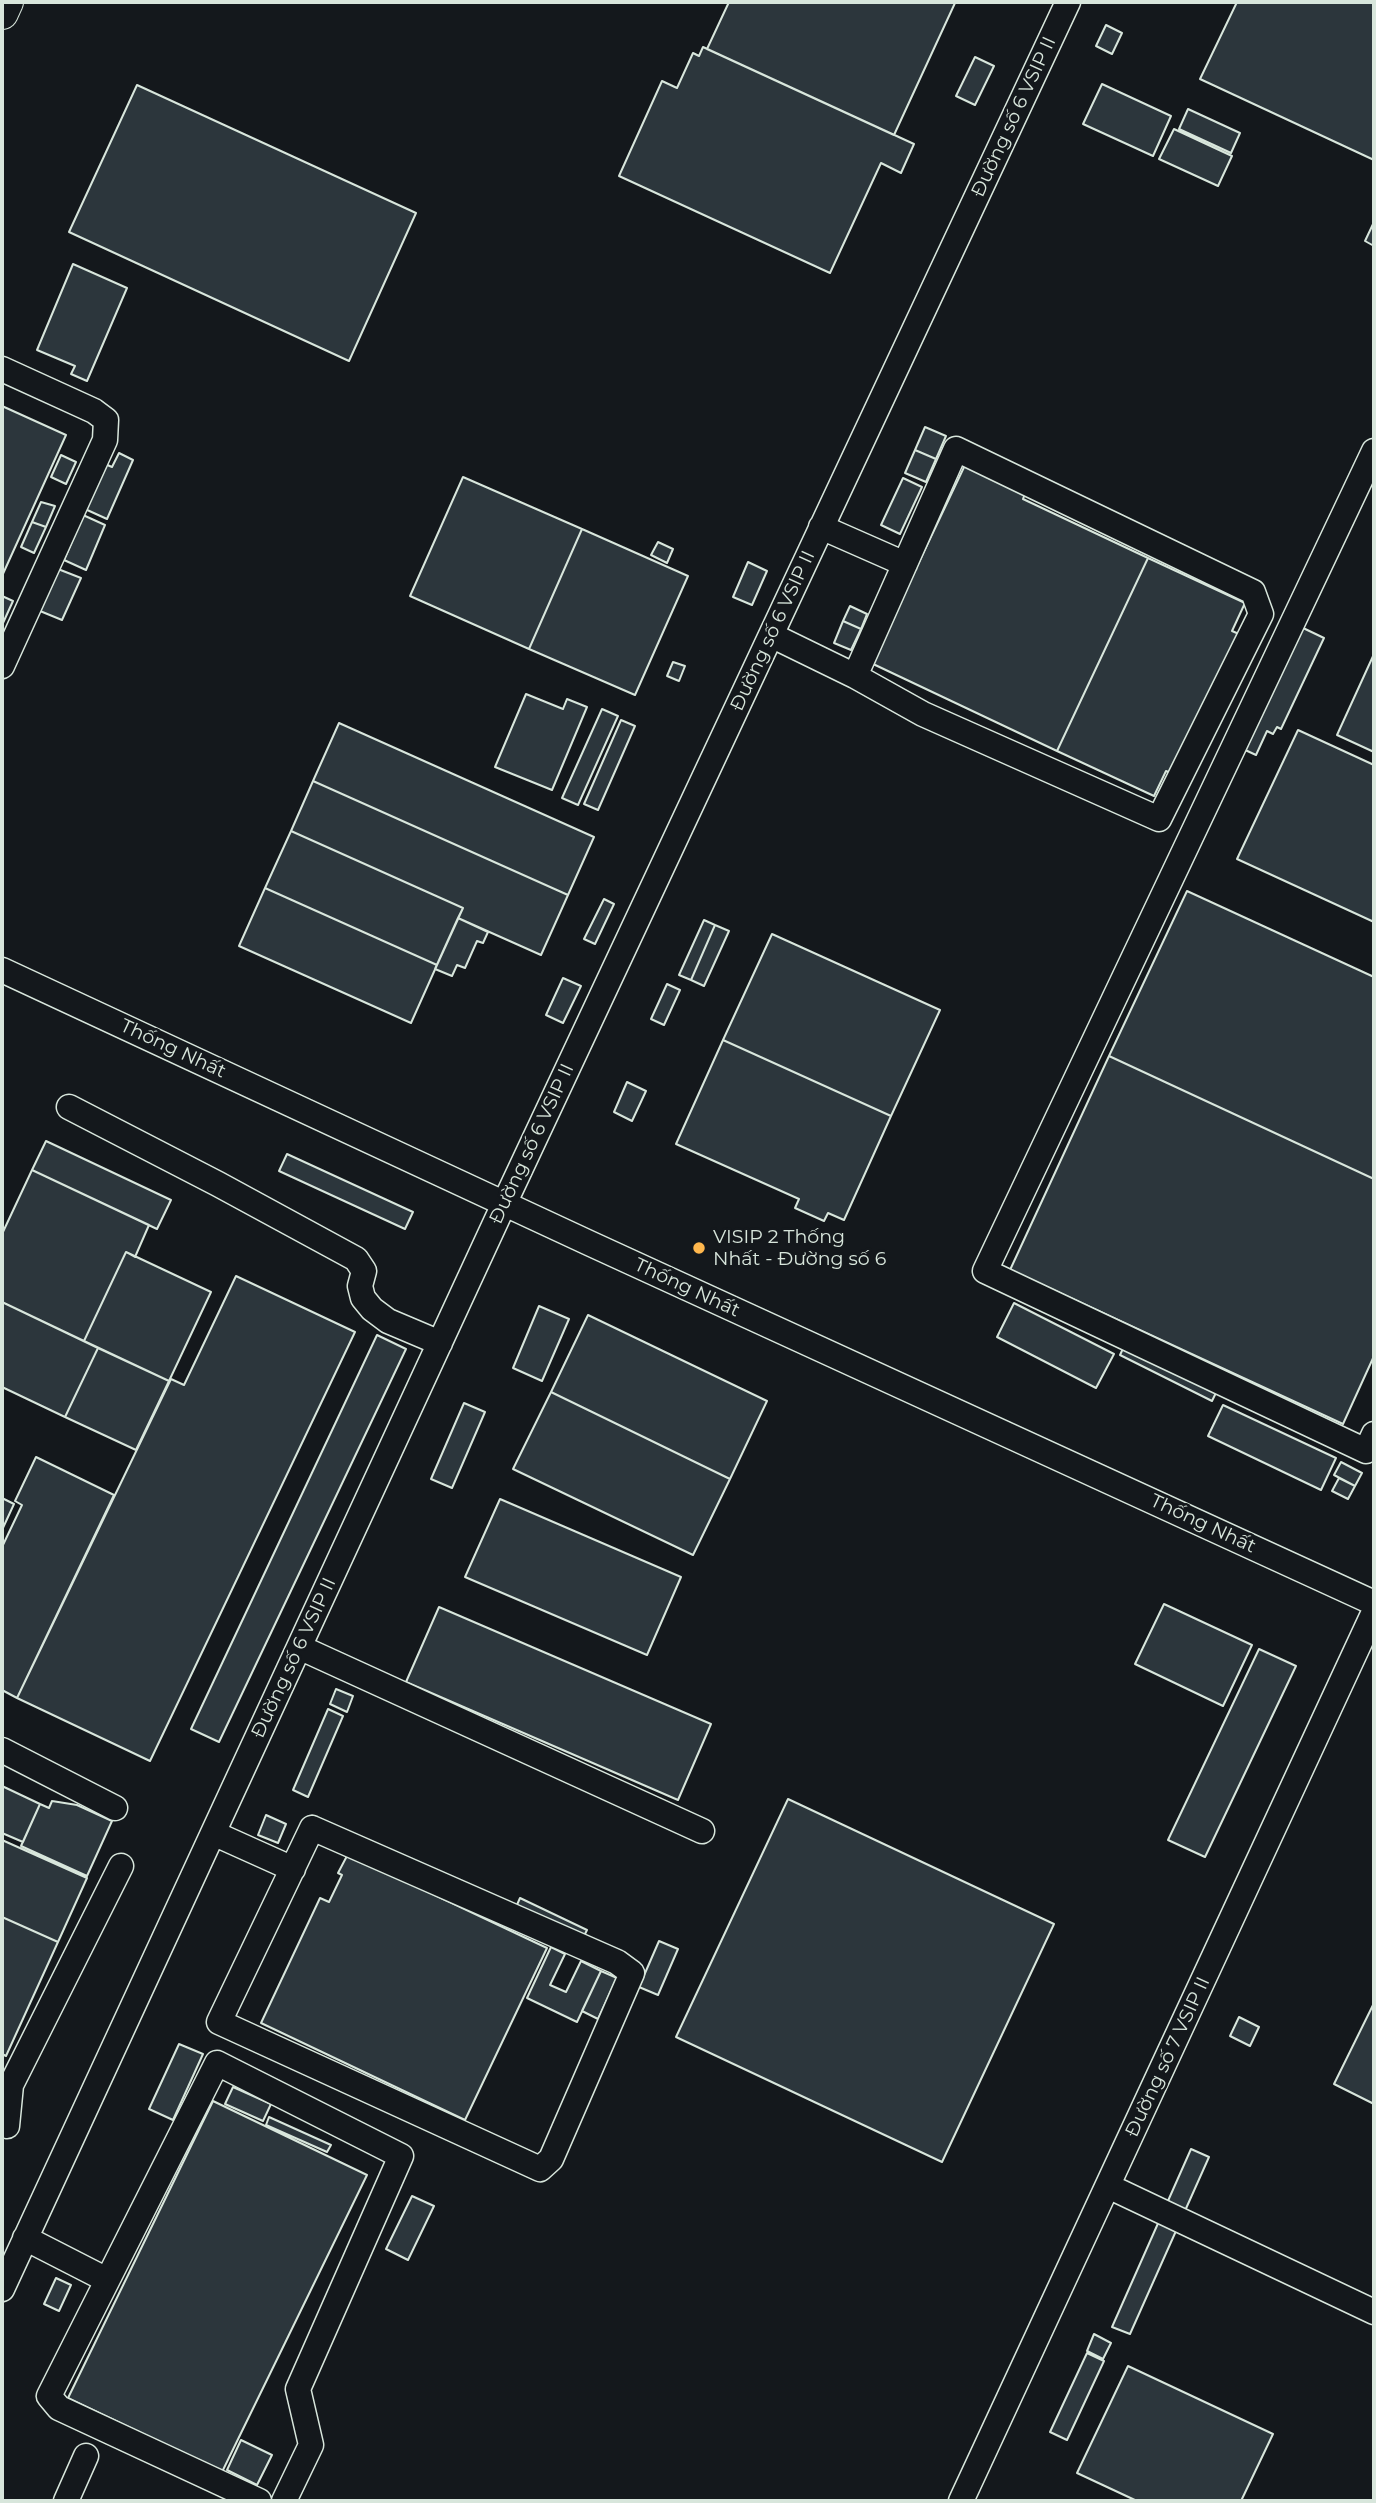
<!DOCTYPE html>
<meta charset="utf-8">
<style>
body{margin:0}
#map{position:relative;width:1376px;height:2503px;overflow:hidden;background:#14181c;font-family:Montserrat,sans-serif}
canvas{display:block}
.frame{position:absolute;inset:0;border:4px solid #d8e6dc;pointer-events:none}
</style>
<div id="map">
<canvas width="1376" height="2503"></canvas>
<div class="frame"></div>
</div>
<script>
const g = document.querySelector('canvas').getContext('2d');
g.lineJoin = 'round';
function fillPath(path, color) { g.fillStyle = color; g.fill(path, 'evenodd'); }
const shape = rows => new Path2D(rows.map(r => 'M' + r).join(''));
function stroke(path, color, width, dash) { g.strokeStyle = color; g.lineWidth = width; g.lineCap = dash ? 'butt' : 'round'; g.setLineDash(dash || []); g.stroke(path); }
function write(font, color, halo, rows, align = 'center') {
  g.font = font + ' Montserrat,sans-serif'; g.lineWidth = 5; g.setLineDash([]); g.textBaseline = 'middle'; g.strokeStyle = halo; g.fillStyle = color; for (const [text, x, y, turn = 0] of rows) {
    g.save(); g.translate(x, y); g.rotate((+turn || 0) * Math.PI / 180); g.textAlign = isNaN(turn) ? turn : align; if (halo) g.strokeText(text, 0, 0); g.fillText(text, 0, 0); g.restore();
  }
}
const building = shape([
 [729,2,952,2,955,3,894,135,707,49,729,2],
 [1237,2,1374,2,1374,160,1200,79,1237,2],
 [1106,25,1122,33,1112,54,1096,46,1106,25],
 [703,47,914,144,901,173,881,163,830,273,619,176,662,81,677,88,693,53,699,56,703,47],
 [975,57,994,66,975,105,956,96,975,57],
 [1102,84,1171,116,1153,156,1083,124,1102,84],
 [137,85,416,213,349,361,69,232,137,85],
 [1188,109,1240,133,1231,153,1179,129,1188,109],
 [1174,129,1232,156,1218,186,1159,159,1174,129],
 [1374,222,1374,246,1365,241,1374,222],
 [73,264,127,288,87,381,71,374,75,366,37,350,73,264],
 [2,406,66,435,2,576,2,406],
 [925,427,946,436,936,459,915,450,925,427],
 [915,450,936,459,926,482,905,473,915,450],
 [119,453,133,460,107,519,85,509,105,464,112,467,119,453],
 [61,455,76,462,66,484,51,477,61,455],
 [966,463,1026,491,1023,499,1148,558,1057,751,871,663,966,463],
 [463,477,582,529,529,649,410,596,463,477],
 [903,478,922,487,900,534,881,525,903,478],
 [41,502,55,506,46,527,32,522,41,502],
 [83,515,105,525,86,570,64,560,83,515],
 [32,522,46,527,34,553,21,547,32,522],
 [582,529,688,576,635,695,529,649,582,529],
 [658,542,673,549,667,563,651,555,658,542],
 [1148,558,1245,603,1232,631,1239,634,1173,774,1166,771,1154,796,1057,751,1148,558],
 [748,562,767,571,752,605,733,597,748,562],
 [58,569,81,578,62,620,40,611,58,569],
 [2,596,13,601,3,623,2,623,2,596],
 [850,606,867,614,861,629,843,621,850,606],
 [843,621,861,629,851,650,834,643,843,621],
 [1301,627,1324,638,1281,729,1277,727,1273,734,1267,731,1256,755,1243,749,1301,627],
 [1374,654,1374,752,1337,735,1374,654],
 [673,662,685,666,679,681,667,676,673,662],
 [526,694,563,709,567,699,587,707,552,790,495,767,526,694],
 [602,709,618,716,578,805,562,798,602,709],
 [621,720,635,726,598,810,584,804,621,720],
 [339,723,594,837,568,895,313,781,339,723],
 [1298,730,1374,765,1374,922,1237,859,1298,730],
 [313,781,568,895,541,955,458,918,463,908,291,831,313,781],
 [291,831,463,908,437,965,265,888,291,831],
 [265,888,437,965,411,1023,239,946,265,888],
 [1187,891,1374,977,1374,1179,1109,1056,1187,891],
 [604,899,614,904,595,944,584,939,604,899],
 [458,918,488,932,483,943,477,941,465,968,457,965,452,976,435,969,458,918],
 [704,920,715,925,691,980,679,975,704,920],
 [715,925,729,931,704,986,691,980,715,925],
 [772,934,940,1010,891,1116,723,1040,772,934],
 [563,978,581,986,563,1023,546,1015,563,978],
 [667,984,680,990,664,1025,651,1019,667,984],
 [723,1040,891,1116,844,1220,828,1213,824,1221,795,1208,799,1199,676,1144,723,1040],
 [1109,1056,1374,1179,1374,1356,1343,1424,1010,1270,1109,1056],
 [627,1082,646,1091,632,1121,614,1112,627,1082],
 [46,1141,171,1200,157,1229,32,1170,46,1141],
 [287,1154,413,1212,405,1229,279,1171,287,1154],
 [32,1170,149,1225,135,1257,126,1252,84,1341,2,1302,2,1234,32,1170],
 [126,1252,211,1292,169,1381,84,1341,126,1252],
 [236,1276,355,1332,150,1761,17,1698,171,1379,184,1385,236,1276],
 [2,1302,98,1348,65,1417,2,1387,2,1302],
 [1014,1303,1114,1354,1096,1388,997,1337,1014,1303],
 [539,1306,569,1319,542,1381,513,1368,539,1306],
 [588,1315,767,1401,730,1479,551,1392,588,1315],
 [1133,1327,1226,1372,1212,1401,1120,1355,1133,1327],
 [377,1335,406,1349,219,1742,191,1729,377,1335],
 [98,1348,169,1381,136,1450,65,1417,98,1348],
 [551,1392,730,1479,693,1555,513,1469,551,1392],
 [464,1403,485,1412,452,1488,431,1479,464,1403],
 [1223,1405,1336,1458,1321,1490,1208,1436,1223,1405],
 [36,1457,114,1495,17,1698,2,1690,2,1547,22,1505,15,1501,36,1457],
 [1341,1462,1362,1473,1355,1486,1334,1475,1341,1462],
 [1339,1478,1355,1486,1348,1499,1332,1491,1339,1478],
 [2,1498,14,1504,2,1530,2,1498],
 [500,1499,681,1577,647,1655,465,1577,500,1499],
 [1164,1604,1252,1645,1223,1706,1135,1664,1164,1604],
 [439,1607,711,1724,678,1800,406,1682,439,1607],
 [1259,1649,1296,1666,1205,1857,1168,1840,1259,1649],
 [336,1689,353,1696,347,1712,330,1704,336,1689],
 [328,1709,343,1716,308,1797,293,1790,328,1709],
 [2,1786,40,1804,23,1842,2,1833,2,1786],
 [788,1799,1054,1924,942,2162,676,2037,788,1799],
 [52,1801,77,1805,112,1821,87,1876,21,1846,40,1804,49,1808,52,1801],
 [266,1815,286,1824,278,1843,258,1835,266,1815],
 [2,1840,87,1878,58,1942,2,1917,2,1840],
 [348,1854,547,1948,465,2120,261,2023,320,1898,329,1902,342,1875,338,1873,348,1854],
 [520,1898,587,1930,583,1938,516,1907,520,1898],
 [2,1917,58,1942,6,2056,2,2054,2,1917],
 [659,1941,678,1949,658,1995,639,1987,659,1941],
 [551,1947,565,1954,550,1985,566,1992,581,1961,601,1971,577,2022,527,1998,551,1947],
 [601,1971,617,1978,598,2019,582,2011,601,1971],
 [1374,2003,1374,2104,1334,2084,1374,2003],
 [1239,2017,1259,2027,1250,2046,1230,2036,1239,2017],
 [179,2044,203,2054,173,2120,149,2109,179,2044],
 [233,2087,271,2104,263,2121,225,2104,233,2087],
 [213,2101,367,2175,222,2472,68,2398,213,2101],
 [269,2117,331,2145,327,2152,266,2125,269,2117],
 [1191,2149,1209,2157,1130,2334,1112,2327,1191,2149],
 [412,2196,434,2206,408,2260,386,2249,412,2196],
 [56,2278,71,2285,59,2311,44,2304,56,2278],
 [1094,2334,1111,2343,1103,2359,1087,2351,1094,2334],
 [1087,2353,1104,2361,1067,2440,1050,2432,1087,2353],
 [1128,2366,1273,2434,1241,2501,1137,2501,1077,2473,1128,2366],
 [241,2440,272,2455,257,2485,227,2470,241,2440]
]);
fillPath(building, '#2c363c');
stroke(building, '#d8e6dc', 2);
const minor = shape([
 [2,369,94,411,106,420,105,440,2,666],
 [1374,451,985,1271,1366,1451,1374,1434],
 [821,527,905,564],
 [771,635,855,676,923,714,1159,819,1261,614,1253,592,956,449,855,676],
 [2,970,589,1243,1374,1603],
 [69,1107,218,1184,356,1259,364,1271,360,1286,363,1298,372,1309,388,1321,440,1343],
 [299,1647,702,1831],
 [2,1750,115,1808],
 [312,1828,617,1962,632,1973,551,2159,540,2169,219,2022,312,1828],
 [213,1833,293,1869],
 [7,2126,11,2085,121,1866],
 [1108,2186,1374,2312],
 [25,2238,107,2280],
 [2,2289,504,1204,1068,2],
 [66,2501,86,2456],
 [259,2501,59,2408,49,2396,217,2063,401,2156,298,2389,311,2445,284,2501],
 [961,2501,1374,1612]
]);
const major = shape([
 [2,13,7,2]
]);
stroke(minor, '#d8e6dc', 27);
stroke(major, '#d8e6dc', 34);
stroke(minor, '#14181c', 24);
stroke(major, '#14181c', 32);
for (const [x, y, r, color] of [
 [699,1248,7,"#ffb74d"]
]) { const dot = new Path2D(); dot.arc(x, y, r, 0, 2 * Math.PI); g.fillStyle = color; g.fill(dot); stroke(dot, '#14181c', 2.5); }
write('19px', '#d8e6dc', '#14181c', [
 ["Đường số 6 VSIP II",1014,117,-65],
 ["Đường số 6 VSIP II",773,631,-65],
 ["Thống Nhất",173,1049,25],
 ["Đường số 6 VSIP II",532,1144,-65],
 ["Thống Nhất",687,1288,25],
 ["Thống Nhất",1203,1524,25],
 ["Đường số 6 VSIP II",294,1658,-65],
 ["Đường số 7 VSIP II",1168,2057,-65]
]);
write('19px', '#d8e6dc', '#14181c', [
 ["VISIP 2 Thống",713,1237],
 ["Nhất - Đường số 6",713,1259]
], 'left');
</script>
